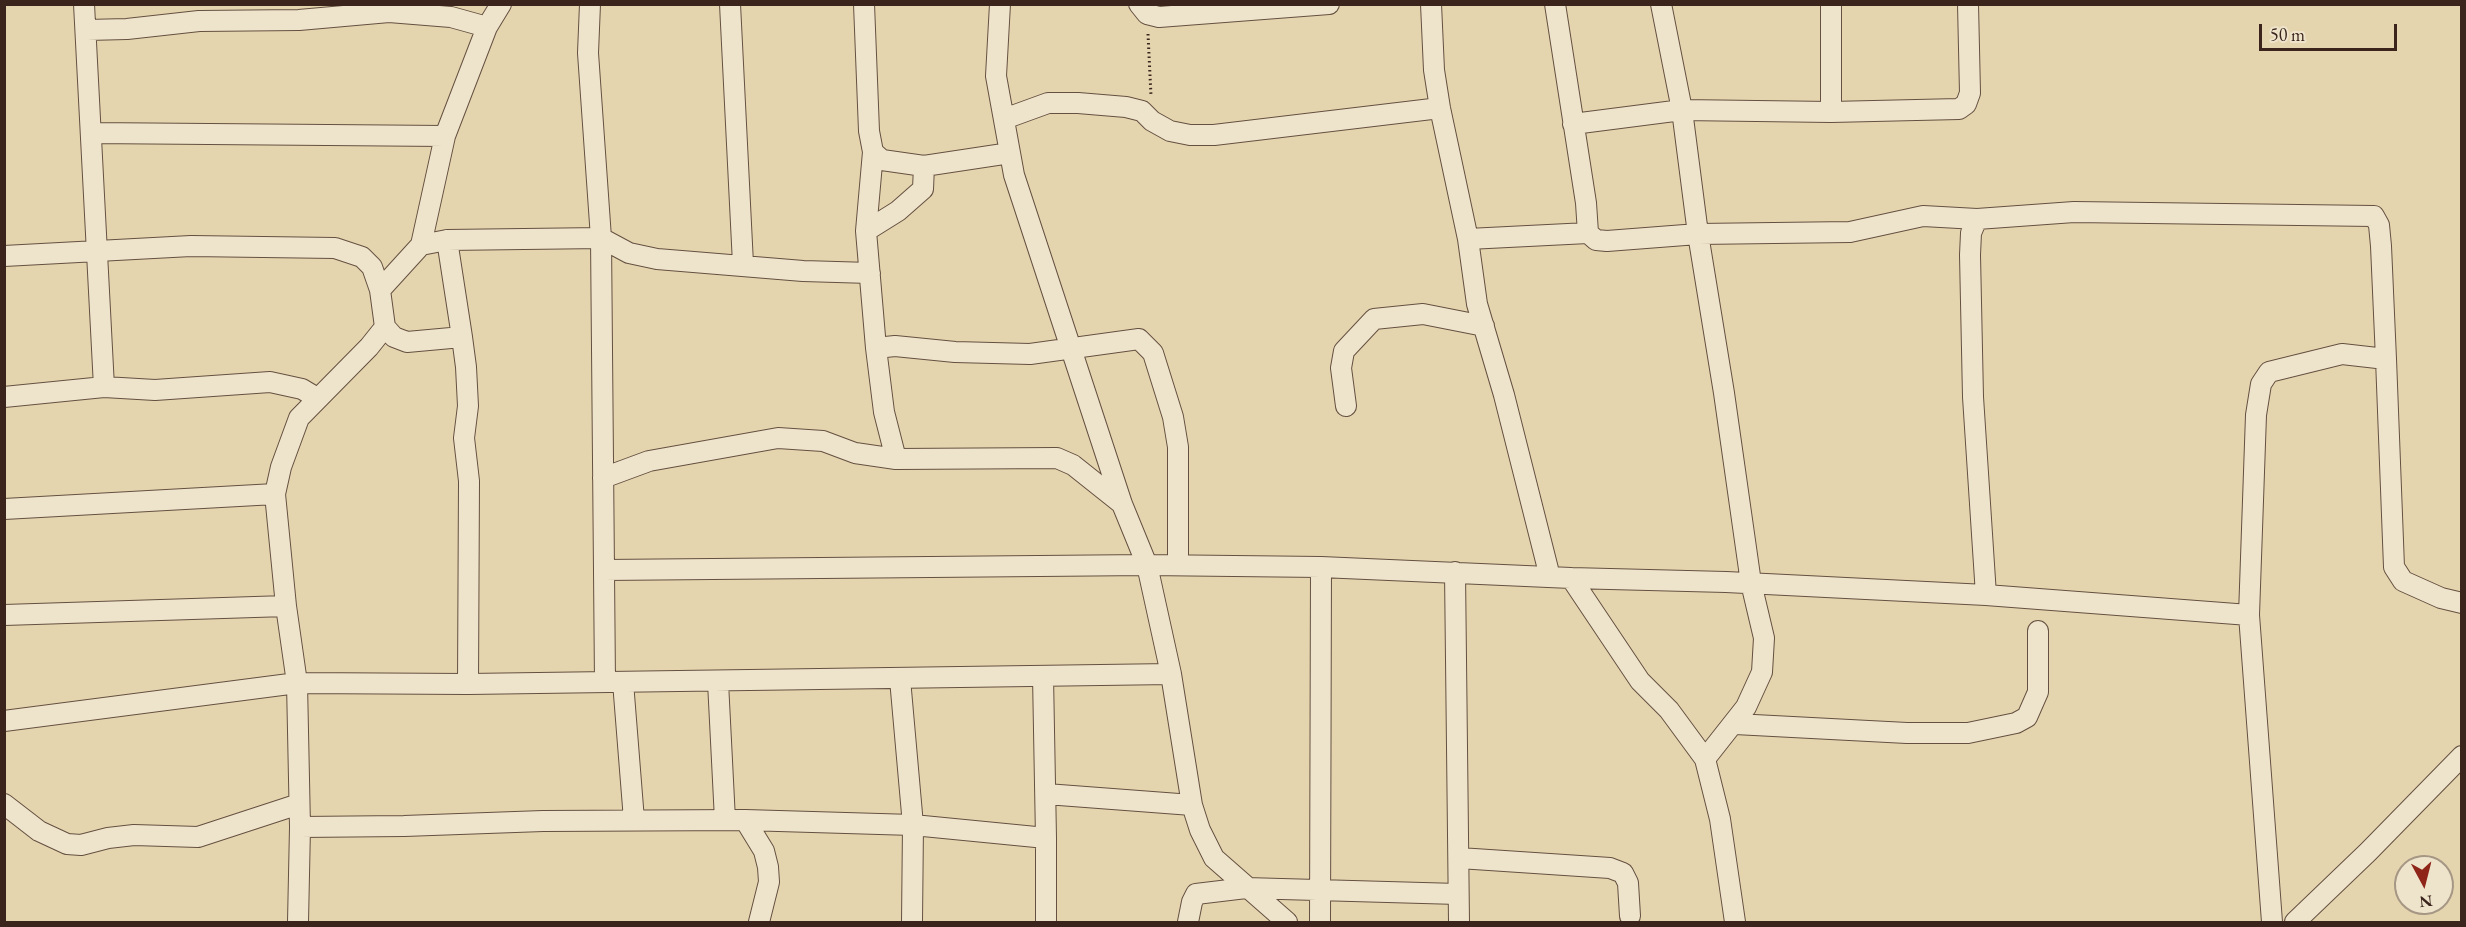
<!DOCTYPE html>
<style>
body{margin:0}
#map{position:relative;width:2466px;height:927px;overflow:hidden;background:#e5d5af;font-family:"EB Garamond",serif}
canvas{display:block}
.frame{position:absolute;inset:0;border:6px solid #3a241c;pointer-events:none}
.north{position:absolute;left:2394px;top:855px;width:60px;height:60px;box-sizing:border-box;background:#eee4cb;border:2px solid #a69785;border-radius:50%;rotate:173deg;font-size:16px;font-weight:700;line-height:24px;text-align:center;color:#3a241c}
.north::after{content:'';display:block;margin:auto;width:21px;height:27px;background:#8f2418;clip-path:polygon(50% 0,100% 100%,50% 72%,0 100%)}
.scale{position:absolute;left:2259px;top:24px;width:138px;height:27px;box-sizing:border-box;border:3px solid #3a241c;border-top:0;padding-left:8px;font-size:18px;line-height:21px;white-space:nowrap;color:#3a241c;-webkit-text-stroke:4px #eee4cb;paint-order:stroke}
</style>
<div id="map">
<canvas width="2466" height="927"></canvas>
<div class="frame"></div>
<div class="north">N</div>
<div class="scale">50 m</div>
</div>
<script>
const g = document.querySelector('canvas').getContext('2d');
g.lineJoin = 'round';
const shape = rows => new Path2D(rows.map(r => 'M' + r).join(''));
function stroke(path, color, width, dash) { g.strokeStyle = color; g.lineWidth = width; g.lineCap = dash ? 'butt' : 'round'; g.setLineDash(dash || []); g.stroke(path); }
const minor = shape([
 [84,4,104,387],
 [590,4,588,53,601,238,629,253,657,259,803,271,870,273],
 [730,4,743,264],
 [864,4,869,131,873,152,882,160,924,166],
 [1139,4,1147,14,1159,17,1329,4],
 [1431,4,1434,70,1440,108,1468,239,1477,304,1504,395,1550,577],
 [1555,4,1586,203,1588,233,1596,240,1607,241,1698,234,1850,232,1923,216,1977,219],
 [1661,4,1682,110,1698,234,1724,393,1751,583,1764,638,1762,672,1746,707,1705,759],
 [1831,4,1831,112],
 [87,30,127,29,199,21,299,20,389,12,451,17,487,27],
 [1004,119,1048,103,1078,103,1126,107,1142,111,1152,121,1170,131,1190,135,1214,135,1440,108],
 [1573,124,1682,110,1831,112,1959,109,1966,104,1970,93,1968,4],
 [91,133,445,136],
 [873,152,866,231,876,348],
 [866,231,898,211,923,189,924,166,1010,153],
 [1468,239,1588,233],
 [447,240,462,337],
 [421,245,445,136,487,27,501,4],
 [4,256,191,246,335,248,362,257,372,267,380,290,385,327,394,337,407,342,462,337,466,367,468,406,464,438,469,481,468,684,1171,674,1192,805,1200,830,1214,858,1287,922],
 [380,290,421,245,447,240,601,238,605,682],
 [4,397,104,387,155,390,270,382,302,389,317,398],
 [1346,406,1341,368,1344,351,1374,319,1423,314,1484,326],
 [896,459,884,412,876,348,895,346,955,352,1030,354,1139,339,1153,353,1173,417,1178,447,1178,565],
 [603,478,649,461,778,438,823,441,855,453,896,459,1057,458,1073,465,1122,504],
 [4,509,275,494],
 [604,570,1147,565,1122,504,1014,175,996,76,1000,4],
 [1455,572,1459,922],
 [1571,578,1726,582,1986,595,2249,615,2272,922],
 [1986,595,1973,397,1970,255,1971,233,1977,219,2074,212,2374,216,2379,225,2381,246,2386,359],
 [4,615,286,606],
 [2249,615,2256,415,2261,384,2269,372,2342,354,2386,359,2394,567,2403,581,2441,598,2462,603],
 [1171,674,1147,565,1321,567,1571,578,1640,681,1669,710,1705,759,1720,819,1735,922],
 [1043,676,1046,838],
 [900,679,913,825,912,922],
 [623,682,634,820],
 [718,682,725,820],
 [4,721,297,683,468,684],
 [1735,724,1907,733,1968,733,2016,723,2027,717,2038,692,2038,631],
 [1046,794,1192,805],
 [4,804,39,831,67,844,81,845,108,838,134,835,198,837,299,804],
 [745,820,764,851,768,867,769,882,759,922],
 [300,827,404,826,543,821,745,820,913,825,1046,838,1046,922],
 [1459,858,1610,868,1623,873,1628,883,1630,916],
 [298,922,300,827,297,683,286,606,275,494,281,467,299,418,369,347,385,327],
 [1188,922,1192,902,1196,894,1246,888,1458,894],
 [1320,922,1321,567],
 [2295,922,2368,852,2462,756]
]);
stroke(minor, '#655041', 22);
stroke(shape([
 [1148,34,1151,96]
]), '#3a241c', 3, [1.5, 3]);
stroke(minor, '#eee4cb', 20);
</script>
